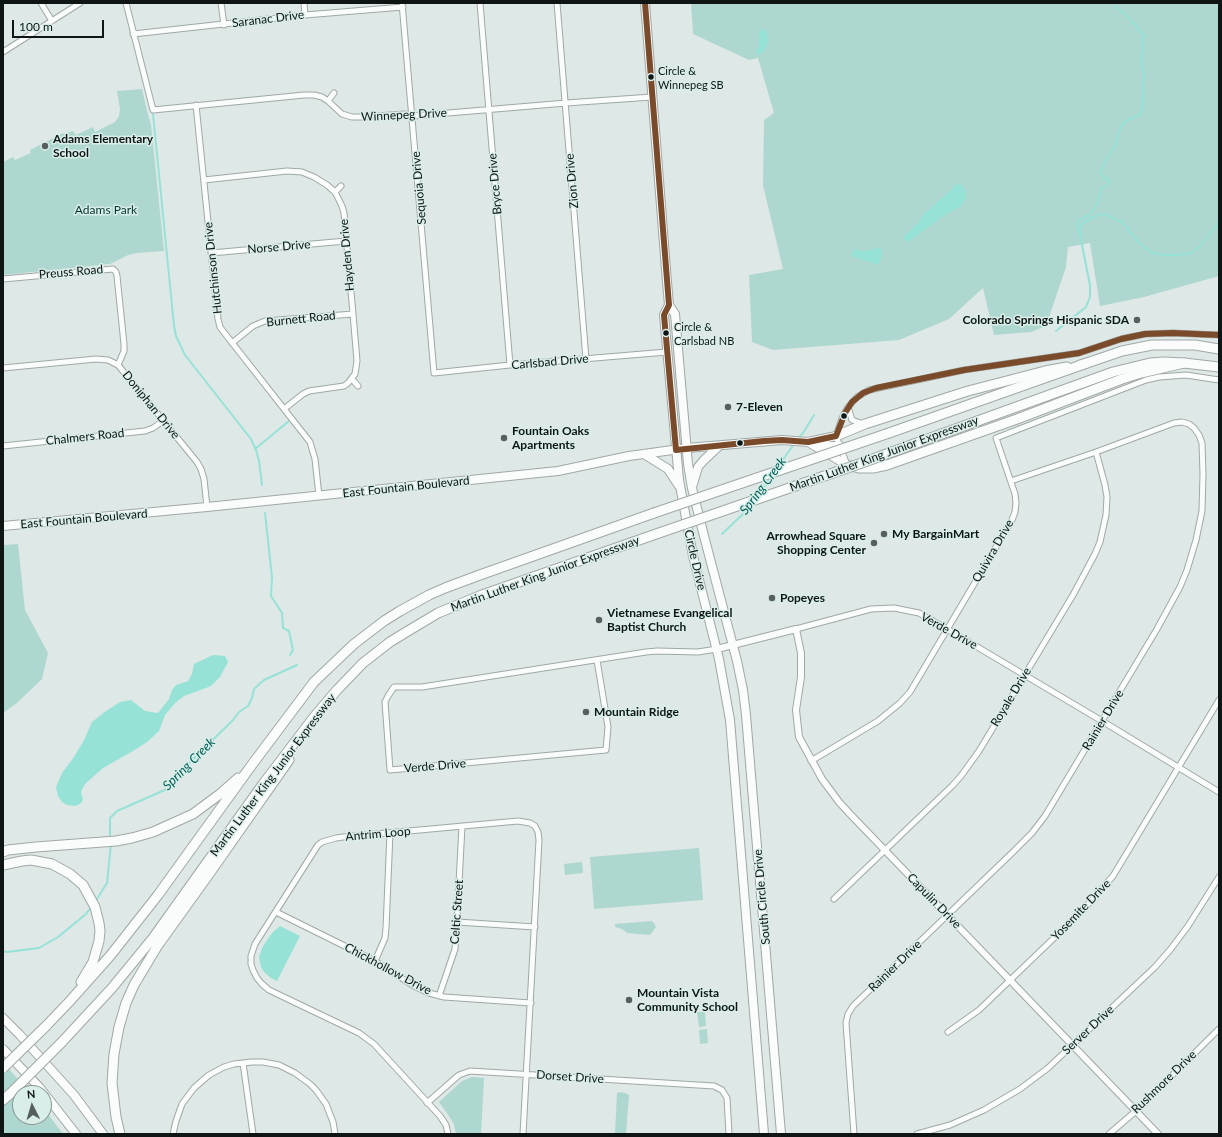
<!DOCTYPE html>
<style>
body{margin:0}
#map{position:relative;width:1222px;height:1137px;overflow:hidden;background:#dee8e6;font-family:Lato,sans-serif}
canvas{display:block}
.frame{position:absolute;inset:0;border:4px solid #0e1514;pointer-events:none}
.north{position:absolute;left:12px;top:1085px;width:40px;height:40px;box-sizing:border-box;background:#d9ede9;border:1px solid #889794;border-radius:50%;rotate:355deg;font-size:11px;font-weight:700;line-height:16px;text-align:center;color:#0e1514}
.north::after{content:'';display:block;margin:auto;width:14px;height:18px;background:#575f5e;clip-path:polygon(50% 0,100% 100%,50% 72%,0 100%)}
.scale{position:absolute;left:12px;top:20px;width:92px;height:18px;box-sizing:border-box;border:2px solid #0e1514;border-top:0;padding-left:5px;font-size:12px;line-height:14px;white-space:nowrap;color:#0e1514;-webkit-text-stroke:3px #d9ede9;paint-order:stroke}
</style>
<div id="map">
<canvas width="1222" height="1137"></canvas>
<div class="frame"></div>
<div class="north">N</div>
<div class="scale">100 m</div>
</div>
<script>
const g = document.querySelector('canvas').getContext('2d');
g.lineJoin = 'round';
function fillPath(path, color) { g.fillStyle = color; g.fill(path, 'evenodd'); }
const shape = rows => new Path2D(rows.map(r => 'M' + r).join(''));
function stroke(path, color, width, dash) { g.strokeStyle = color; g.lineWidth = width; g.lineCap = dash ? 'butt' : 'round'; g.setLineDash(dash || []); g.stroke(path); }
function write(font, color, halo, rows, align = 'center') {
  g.font = font + ' Lato,sans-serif'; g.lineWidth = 3; g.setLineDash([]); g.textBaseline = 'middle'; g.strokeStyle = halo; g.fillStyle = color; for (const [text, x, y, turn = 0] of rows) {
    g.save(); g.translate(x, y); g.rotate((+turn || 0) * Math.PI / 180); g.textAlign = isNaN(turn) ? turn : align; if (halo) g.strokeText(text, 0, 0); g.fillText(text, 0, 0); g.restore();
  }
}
fillPath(shape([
 [691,3,1219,3,1219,276,1144,297,1100,306,1090,243,1068,247,1066,267,1046,326,1031,332,994,335,983,288,949,319,899,340,773,350,752,342,749,275,783,269,763,185,764,120,774,113,758,58,749,60,693,34],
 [142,89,147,111,151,125,164,251,137,253,128,255,110,264,3,275,3,162,13,157,15,160,31,153,30,150,61,134,73,131,76,135,93,127,95,132,115,122,119,116,120,109,117,91],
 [18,544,25,610,48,653,42,679,17,703,3,713,3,545],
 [699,848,703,900,594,909,590,857],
 [582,862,583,873,565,875,564,864],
 [652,921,654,923,656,927,650,935,627,933,622,929,615,927,615,924],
 [697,1012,705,1012,706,1026,699,1027],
 [707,1029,708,1043,700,1044,699,1030],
 [3,1063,31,1093,20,1093,20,1117,44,1117,44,1109,63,1134,3,1134],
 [472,1077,484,1078,481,1134,456,1134,454,1125,451,1119,439,1102,462,1081],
 [620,1092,625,1093,629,1095,626,1134,615,1134,617,1093]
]), '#aed7d0');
fillPath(shape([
 [761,29,765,30,767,33,768,41,766,48,759,55,756,54,757,50,759,45,759,31],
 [961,184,966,191,966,198,961,206,942,217,908,242,903,239,905,235,917,224,923,215,950,191,955,185],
 [880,248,882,250,882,256,881,257,878,265,851,256,854,249,863,251],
 [213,655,225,656,228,662,220,677,211,686,184,696,175,703,165,715,159,731,147,742,133,751,103,768,85,784,81,792,83,800,80,804,75,806,67,805,62,802,58,796,56,787,62,773,74,757,84,740,92,722,106,711,120,702,131,700,145,711,158,713,169,699,172,690,176,685,188,681,192,674,194,664],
 [280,926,300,936,277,981,271,978,264,972,261,967,259,957,262,948,267,940,273,932]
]), '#96e2d7');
stroke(shape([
 [153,114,174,326,176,336,185,355,251,439,256,450,259,461,262,485],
 [1079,233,1077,225,1078,221,1090,214,1097,204,1101,189,1107,185,1110,181,1107,178,1103,178,1100,171,1116,144,1119,131,1124,122,1141,114,1143,101,1144,73,1141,61,1143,48,1142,39,1145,37,1128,17,1116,7],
 [1056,331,1086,307,1090,297,1090,285,1080,235,1081,225,1092,217,1104,214,1122,222,1139,243,1152,253,1165,255,1177,255,1191,253,1200,246,1219,222],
 [798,439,805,430,814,415],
 [255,449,289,421],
 [777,468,794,444],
 [758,496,771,477],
 [265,513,272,577,271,596,282,613,283,628,289,631,293,650,290,655],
 [722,534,744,513,750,505],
 [110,840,110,818,117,811,167,789,173,784,178,774,233,720,239,712,248,706,252,698,254,689,264,680,297,665],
 [95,902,107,883,111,844],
 [3,951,7,952,39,948,58,937,86,914,91,907]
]), '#96e2d7', 2);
const minor = shape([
 [41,3,52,21],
 [126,3,153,110,304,95,314,95,322,97,328,101,342,114,352,117,362,117,405,114,413,116,566,103,652,97],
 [221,3,224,25],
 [304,3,305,15],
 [402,3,434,373,510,365,667,352],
 [480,3,510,365],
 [557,3,586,359],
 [133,34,305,15,403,7],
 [3,52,80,3],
 [328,101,334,93],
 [196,105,218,319,220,327,226,335,310,442,315,459,319,496],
 [204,180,287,171,302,172,314,177,327,185,335,192,342,206,344,213,353,314,357,361,355,374,348,383,344,386,309,391,303,394,284,409],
 [335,192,341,186],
 [211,253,346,241],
 [3,279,113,269,116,272,117,276,124,344,124,351,118,365],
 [232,343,253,326,265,321,353,314],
 [3,368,96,359,108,360,118,365,197,462,201,469,204,479,207,507],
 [352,379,358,386],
 [848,407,852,420,863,424],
 [3,446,145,431,153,428,163,421],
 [847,465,836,436,842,418,848,407,857,397,869,390,964,370,1079,353,1121,339,1145,334,1173,333,1219,335],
 [796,629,871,609,894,608,919,613,947,629,1102,721,1219,792],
 [597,660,608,727,606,750,390,770,385,702,388,696,394,687,422,687,646,652,657,651,698,652,717,649],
 [811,761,878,721,900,703,910,692,1012,520,1015,512,1016,503,1015,494,996,438,1146,380,1159,377,1186,375,1219,380],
 [834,899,952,786,961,776,979,751,1073,595,1095,554,1100,542,1106,515,1107,497,1105,485,1096,452],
 [276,912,375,961,414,986,429,993,444,997,531,1003],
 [457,922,535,927],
 [375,961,385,938,386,928,390,833],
 [439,996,455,949,457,922,462,826],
 [948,1032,979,1010,1082,911,1113,876,1219,700],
 [243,1063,253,1134],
 [427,1103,459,1075,470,1071,714,1086,722,1090,727,1098,729,1134],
 [173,1134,176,1121,182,1104,194,1088,202,1081,209,1075,224,1067,234,1064,252,1062,263,1062,279,1065,295,1073,310,1084,316,1090,326,1104,333,1122,335,1134],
 [448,1134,446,1125,440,1116,374,1044,359,1033,269,990,262,984,257,978,253,970,251,964,251,956,255,944,318,845,322,842,336,838,343,837,518,821,530,823,535,826,538,832,539,840,523,1134],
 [854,1134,846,1023,848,1014,853,1006,1014,851,1032,833,1045,816,1157,629,1180,587,1187,570,1196,540,1202,511,1203,474,1202,443,1199,435,1194,428,1189,424,1182,422,1174,423,1096,452,1011,481],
 [917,1134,950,1125,984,1110,1020,1089,1048,1068,1155,967,1170,950,1188,926,1219,877],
 [1109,1134,1136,1111,1219,1029]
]);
const tertiary = shape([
 [717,649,796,629,801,653,801,677,796,710,799,737,822,779,839,802,850,814,1158,1134]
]);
const primary = shape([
 [645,3,667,282,669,305,675,314,688,464,692,488,704,536,737,661,743,690,746,715,781,1134],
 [669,305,664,315,679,480,693,556,719,659,730,720,764,1134],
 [808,442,847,465],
 [816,446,840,446],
 [644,454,668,469,679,486],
 [693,484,698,467,704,460,719,446],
 [3,526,207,507,558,471,629,456,687,448,782,440,808,442,836,436],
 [3,1018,19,1034,74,1095,103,1134],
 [3,1049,40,1088,76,1134]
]);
const trunk = shape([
 [1080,365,1087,363,1122,351,1152,345,1195,345,1219,349],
 [836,436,865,424,968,391,1045,371,1067,367],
 [851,466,859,468,873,468,887,465,1017,419,1122,379,1141,373,1184,363,1219,367]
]);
const motorway = shape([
 [889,433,1087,363],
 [914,444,1113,372,1150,363,1164,362,1184,363],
 [3,852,8,850,36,847,116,841,132,838,153,832,193,814,220,794,238,778],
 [3,865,22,861,31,860,52,864,70,874,83,885,95,907,99,923,100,931,99,941,93,962,81,982],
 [46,1026,69,1002,110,956,158,895,251,766,314,682,354,644,384,621,400,611,429,595,445,588,477,576,654,513],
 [62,1042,112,988,153,938,263,784,314,717,337,690,363,663,390,642,403,634,438,613,482,595,659,533],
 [3,1100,11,1093],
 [120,1134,116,1117,112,1083,114,1054,119,1027,126,1003,134,985,158,945,209,874,289,760]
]);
stroke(minor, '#a0a8a6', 7);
stroke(tertiary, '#a0a8a6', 8);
stroke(primary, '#a0a8a6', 10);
stroke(trunk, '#a0a8a6', 11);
stroke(motorway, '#a0a8a6', 11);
stroke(minor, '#fafcfb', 5);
stroke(tertiary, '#fafcfb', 6);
stroke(primary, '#fafcfb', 8);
stroke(trunk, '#fafcfb', 9);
stroke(motorway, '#fafcfb', 9);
const motorwayBridge = shape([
 [654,513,889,433],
 [659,533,859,464,914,444],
 [3,1068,46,1026],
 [11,1093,62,1042]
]);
stroke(motorwayBridge, '#a0a8a6', 11, []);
stroke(motorwayBridge, '#fafcfb', 9);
stroke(shape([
 [645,3,669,305,664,315,676,450,764,441,782,440,808,442,836,436],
 [836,436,845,413,852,402,863,393,876,388,964,370,1079,353,1121,339,1145,334,1173,333,1219,335]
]), '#7a4b2a', 6);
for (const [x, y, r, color] of [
 [651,77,3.5,"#0e1514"],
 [45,146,4,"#575f5e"],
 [1137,320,4,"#575f5e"],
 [666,333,3.5,"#0e1514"],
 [728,407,4,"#575f5e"],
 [844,416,3.5,"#0e1514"],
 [504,438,4,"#575f5e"],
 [740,443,3.5,"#0e1514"],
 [884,534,4,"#575f5e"],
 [874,543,4,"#575f5e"],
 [772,598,4,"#575f5e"],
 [599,620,4,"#575f5e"],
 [586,712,4,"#575f5e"],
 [629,1000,4,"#575f5e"]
]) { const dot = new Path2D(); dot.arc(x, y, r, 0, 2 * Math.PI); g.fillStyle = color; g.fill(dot); stroke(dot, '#d9ede9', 1.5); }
write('11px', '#0e1514', '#d9ede9', [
 ["Circle &",658,71],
 ["Winnepeg SB",658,85],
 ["Circle &",674,327],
 ["Carlsbad NB",674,341]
], 'left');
write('12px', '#0e1514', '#d9ede9', [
 ["Saranac Drive",268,19,-7],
 ["Winnepeg Drive",404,115,-3],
 ["Zion Drive",572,181,-95],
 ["Bryce Drive",495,184,-95],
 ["Sequoia Drive",419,188,-95],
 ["Norse Drive",279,247,-5],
 ["Hayden Drive",347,255,-95],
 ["Hutchinson Drive",213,268,-96],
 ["Preuss Road",71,272,-5],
 ["Burnett Road",301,319,-6],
 ["Carlsbad Drive",550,362,-5],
 ["Doniphan Drive",151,405,51],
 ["Chalmers Road",85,437,-6],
 ["Martin Luther King Junior Expressway",884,454,-20],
 ["East Fountain Boulevard",406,487,-6],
 ["East Fountain Boulevard",84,519,-5],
 ["Quivira Drive",993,551,-60],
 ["Circle Drive",695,560,77],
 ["Martin Luther King Junior Expressway",545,574,-20],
 ["Verde Drive",949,631,29],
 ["Royale Drive",1011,697,-59],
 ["Rainier Drive",1103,720,-59],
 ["Verde Drive",435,766,-5],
 ["Martin Luther King Junior Expressway",273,775,-53],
 ["Antrim Loop",378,834,-5],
 ["South Circle Drive",762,897,-95],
 ["Capulin Drive",934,901,46],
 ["Yosemite Drive",1081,910,-46],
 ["Celtic Street",457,912,-86],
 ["Rainier Drive",895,966,-44],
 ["Chickhollow Drive",388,969,28],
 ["Server Drive",1088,1030,-43],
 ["Dorset Drive",570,1077,4],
 ["Rushmore Drive",1164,1082,-44]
]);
write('bold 12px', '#0e1514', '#d9ede9', [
 ["Adams Elementary",53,139],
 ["School",53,153],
 ["Colorado Springs Hispanic SDA",1129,320,"right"],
 ["7-Eleven",736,407],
 ["Fountain Oaks",512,431],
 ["Apartments",512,445],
 ["My BargainMart",892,534],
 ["Arrowhead Square",866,536,"right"],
 ["Shopping Center",866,550,"right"],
 ["Popeyes",780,598],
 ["Vietnamese Evangelical",607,613],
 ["Baptist Church",607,627],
 ["Mountain Ridge",594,712],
 ["Mountain Vista",637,993],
 ["Community School",637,1007]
], 'left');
write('12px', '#00352f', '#d9ede9', [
 ["Adams Park",106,210]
]);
write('italic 13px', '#006157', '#d9ede9', [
 ["Spring Creek",763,486,-53],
 ["Spring Creek",189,764,-45]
]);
</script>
